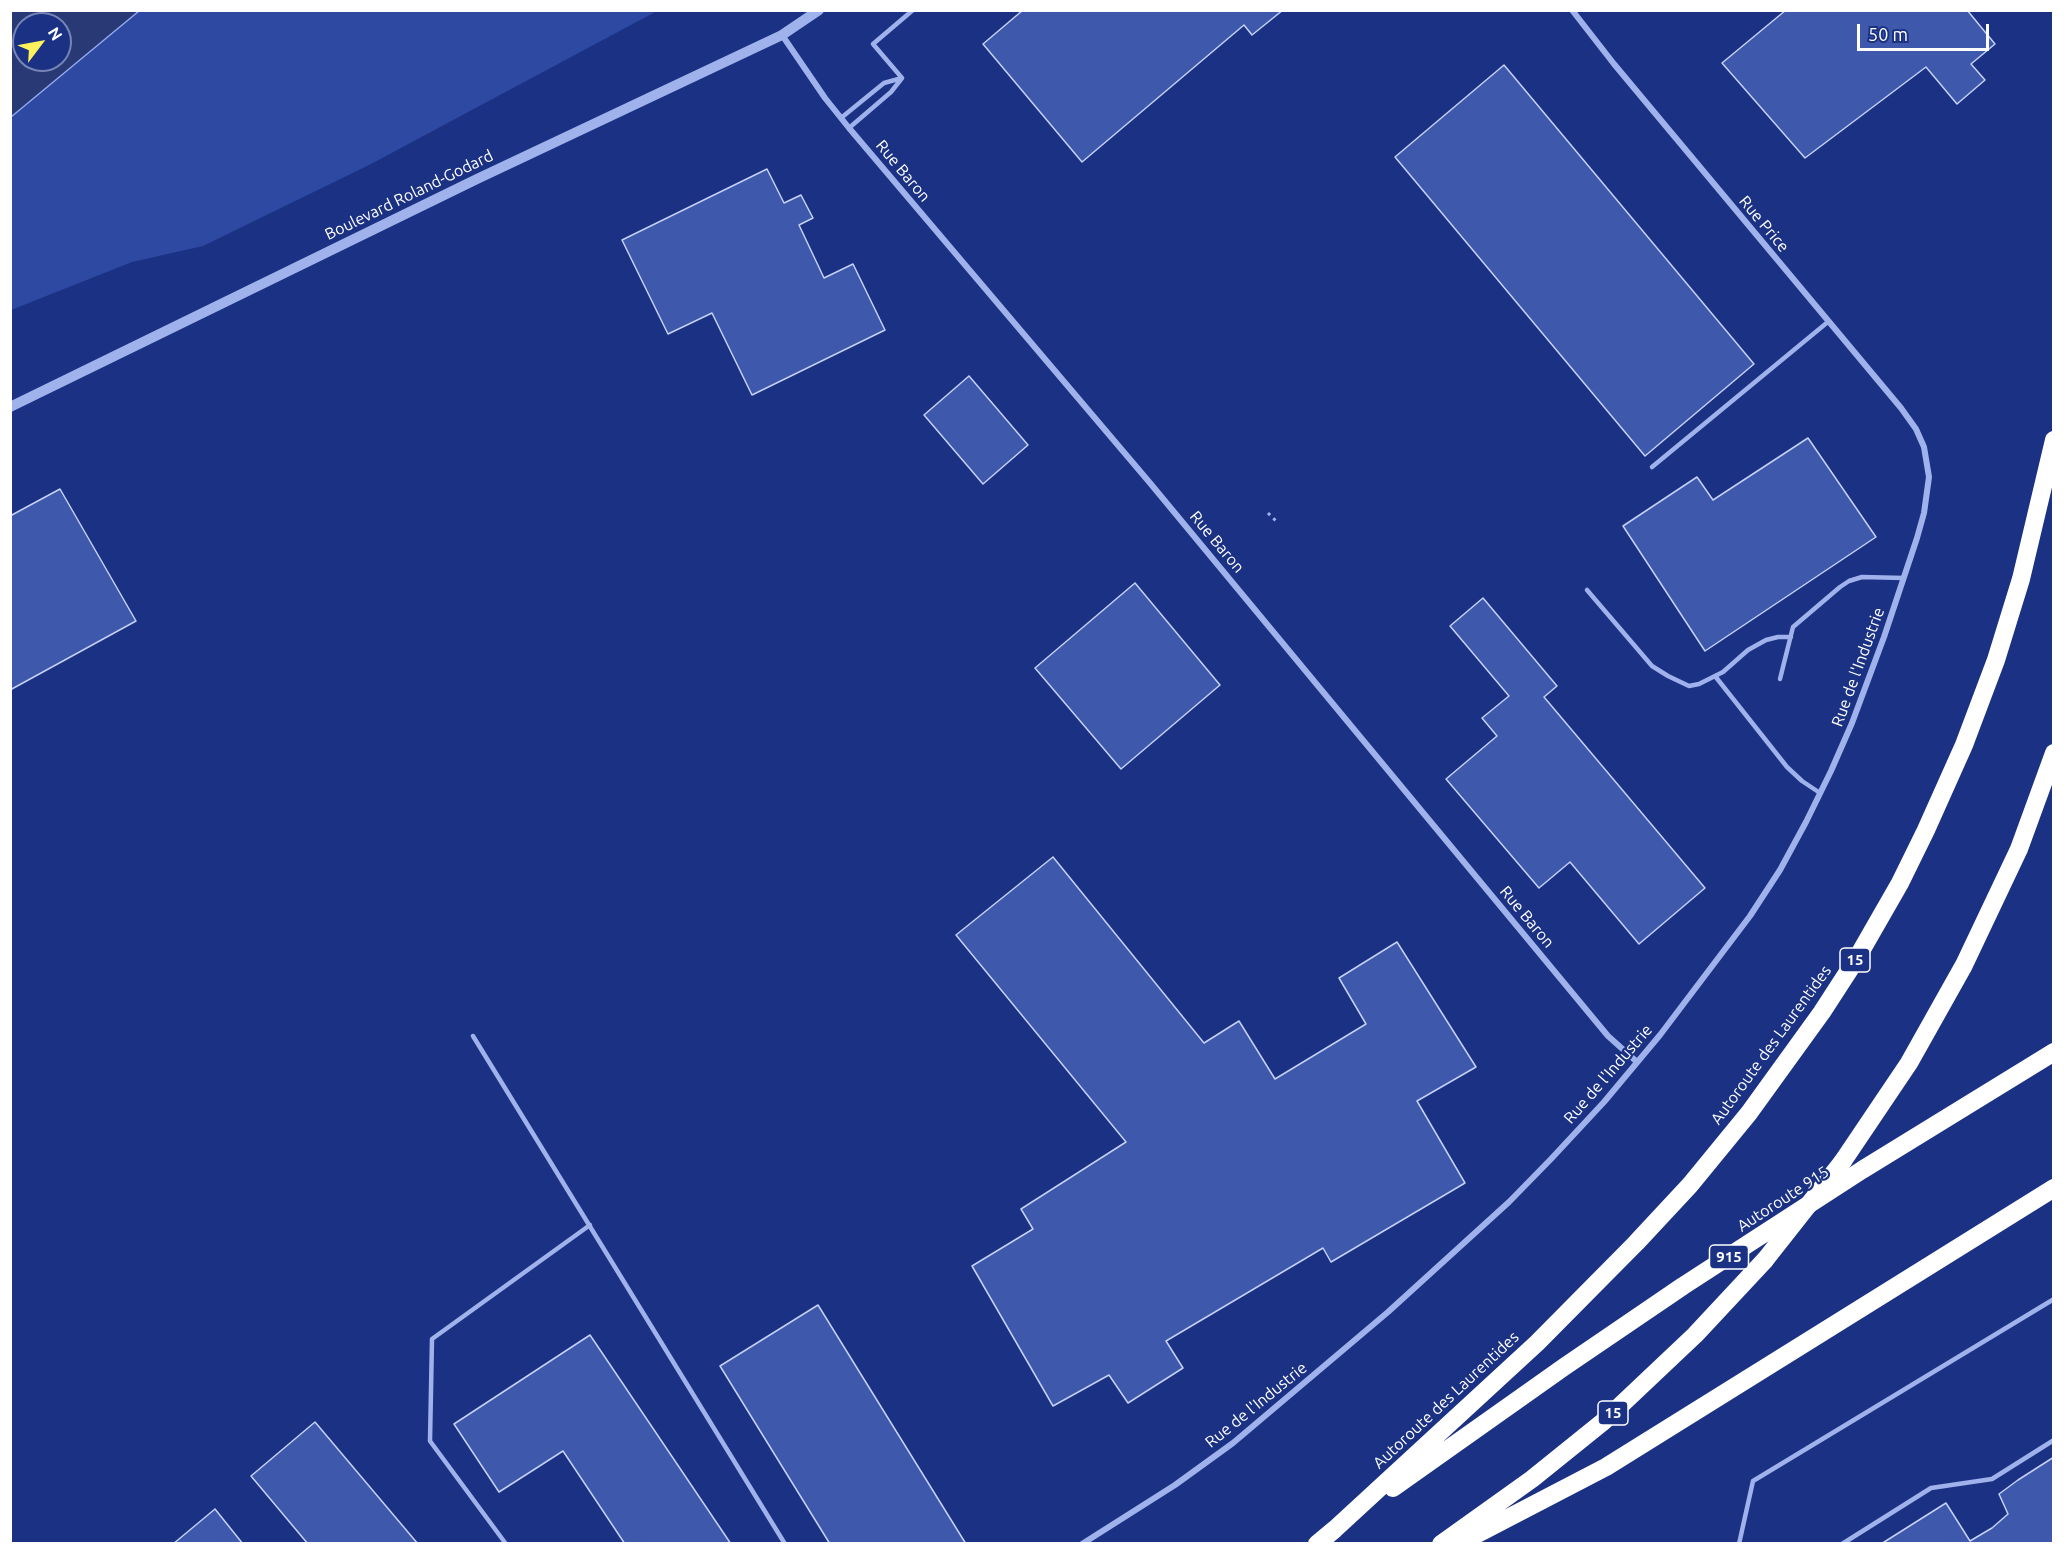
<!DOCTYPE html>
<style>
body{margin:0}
#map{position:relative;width:2064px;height:1554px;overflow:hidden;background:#1b3284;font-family:Ubuntu,sans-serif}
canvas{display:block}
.frame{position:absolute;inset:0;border:12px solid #fff;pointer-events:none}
.north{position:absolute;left:12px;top:12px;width:60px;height:60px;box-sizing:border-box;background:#1b3284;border:2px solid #7684b5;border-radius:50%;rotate:58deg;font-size:16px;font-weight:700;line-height:24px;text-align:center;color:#fff}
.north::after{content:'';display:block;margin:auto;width:21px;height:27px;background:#fdf15d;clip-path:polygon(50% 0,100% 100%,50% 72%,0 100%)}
.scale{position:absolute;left:1857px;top:24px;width:132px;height:27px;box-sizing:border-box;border:3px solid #fff;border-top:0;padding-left:8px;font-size:18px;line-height:21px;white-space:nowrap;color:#fff;-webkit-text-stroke:4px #1b3284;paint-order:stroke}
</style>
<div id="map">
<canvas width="2064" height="1554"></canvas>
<div class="frame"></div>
<div class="north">N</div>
<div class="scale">50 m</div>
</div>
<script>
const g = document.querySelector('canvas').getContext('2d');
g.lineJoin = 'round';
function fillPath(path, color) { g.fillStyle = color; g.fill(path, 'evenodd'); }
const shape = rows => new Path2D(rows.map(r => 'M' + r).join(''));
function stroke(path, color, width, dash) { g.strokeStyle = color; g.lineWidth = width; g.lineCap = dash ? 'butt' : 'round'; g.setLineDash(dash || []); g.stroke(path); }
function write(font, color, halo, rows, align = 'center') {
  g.font = font + ' Ubuntu,sans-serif'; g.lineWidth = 4.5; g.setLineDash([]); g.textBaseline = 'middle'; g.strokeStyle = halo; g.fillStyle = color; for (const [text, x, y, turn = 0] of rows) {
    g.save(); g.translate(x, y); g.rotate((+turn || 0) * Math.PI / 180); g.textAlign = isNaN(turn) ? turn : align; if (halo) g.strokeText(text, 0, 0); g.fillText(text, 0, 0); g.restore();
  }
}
fillPath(shape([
 [139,11,657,11,371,164,203,246,132,262,11,310,11,117]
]), '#2e49a2');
const water = shape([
 [11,10,139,10,139,11,11,117,11,10],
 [24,24,60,24,60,60,24,60,24,24]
]);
fillPath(water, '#283976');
stroke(water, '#93aaed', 1.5);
const building = shape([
 [1023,10,1283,10,1252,35,1244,25,1082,162,983,44,1023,10],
 [1786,10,1967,10,1995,44,1971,64,1985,80,1957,104,1926,67,1805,158,1722,63,1786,10],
 [1504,65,1754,364,1645,456,1395,157,1504,65],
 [767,169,784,203,801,195,813,218,799,225,824,278,853,264,885,330,752,395,712,313,668,334,622,240,767,169],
 [969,376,1028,445,983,484,924,415,969,376],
 [1808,438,1876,537,1705,651,1623,526,1697,477,1713,500,1808,438],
 [60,489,136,621,10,690,10,516,60,489],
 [1135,583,1220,685,1121,769,1035,668,1135,583],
 [1483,598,1557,686,1544,697,1705,888,1639,944,1570,862,1539,888,1446,779,1497,736,1482,718,1509,696,1450,626,1483,598],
 [1053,857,1204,1043,1239,1021,1275,1079,1366,1024,1339,978,1397,942,1476,1067,1417,1101,1465,1183,1331,1262,1323,1248,1166,1341,1183,1368,1128,1403,1109,1375,1053,1406,972,1266,1033,1229,1021,1209,1126,1142,956,935,1053,857],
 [818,1305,966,1544,830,1544,720,1366,818,1305],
 [590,1335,731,1544,625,1544,563,1451,499,1492,454,1424,590,1335],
 [315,1422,418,1544,308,1544,251,1476,315,1422],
 [2054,1457,2054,1544,1881,1544,1946,1503,1970,1541,1992,1528,2008,1514,1999,1494,2018,1480,2054,1457],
 [215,1509,243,1544,173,1544,215,1509]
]);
fillPath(building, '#3e58ab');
stroke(building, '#c5d1f8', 1.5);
stroke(shape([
 [1268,513,1278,523]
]), '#a0b2eb', 3, [3, 4.5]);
stroke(shape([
 [902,78,873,44,913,10],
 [841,118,884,83,902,78],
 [849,128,891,92,902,78],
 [1652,467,1829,321],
 [1587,590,1652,666,1668,676,1689,686,1699,684,1723,672,1748,650,1766,640,1778,637,1791,637],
 [1715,676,1787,767,1802,781,1820,793],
 [1780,679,1793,627,1840,587,1849,581,1862,577,1904,578],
 [473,1036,785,1544],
 [506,1544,430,1441,432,1339,590,1225],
 [1739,1544,1753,1481,2054,1299],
 [1842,1544,1931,1488,1992,1479,2054,1440]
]), '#a0b2eb', 4.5);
stroke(shape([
 [782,35,825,98,849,128,1150,483,1608,1036,1637,1062],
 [1082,1544,1175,1485,1233,1443,1388,1312,1509,1202,1551,1159,1604,1102,1660,1035,1750,916,1780,870,1806,822,1831,771,1852,723,1884,637,1917,538,1924,513,1929,477,1924,447,1916,429,1901,408,1614,64,1572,10]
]), '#a0b2eb', 6);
stroke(shape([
 [10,407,477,179,782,35,819,10]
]), '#a0b2eb', 10);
stroke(shape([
 [1843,1161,1909,1063,1964,965,2019,849,2054,753],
 [1393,1488,1564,1367,1683,1286,1862,1170,2054,1052],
 [1317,1544,1335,1529,1537,1343,1636,1243,1690,1185,1749,1113,1822,1012,1857,958,1900,883,1926,830,1964,745,1996,660,2021,579,2054,440],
 [1441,1544,1532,1479,1604,1421,1695,1335,1765,1260],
 [1458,1544,1606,1467,2054,1188]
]), '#fff', 18);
stroke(shape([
 [1765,1260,1843,1161]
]), '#fff', 18);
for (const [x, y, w] of [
 [1855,960,30],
 [1729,1257,39],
 [1613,1413,30]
]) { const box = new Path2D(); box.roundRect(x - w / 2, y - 12, w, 24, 4.5); g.fillStyle = '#1b3284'; g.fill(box); stroke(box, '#fff', 1.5); }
write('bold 15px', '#fff', null, [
 ["15",1855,960],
 ["915",1729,1257],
 ["15",1613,1413]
]);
write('16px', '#fff', '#1b3284', [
 ["Rue Baron",903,171,50],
 ["Boulevard Roland-Godard",409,195,-26],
 ["Rue Price",1764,224,50],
 ["Rue Baron",1217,542,50],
 ["Rue de l'Industrie",1858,667,-70],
 ["Rue Baron",1527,917,50],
 ["Autoroute des Laurentides",1771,1045,-54],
 ["Rue de l'Industrie",1608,1074,-49],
 ["Autoroute 915",1783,1199,-33],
 ["Autoroute des Laurentides",1446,1400,-43],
 ["Rue de l'Industrie",1256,1405,-39]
]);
</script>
